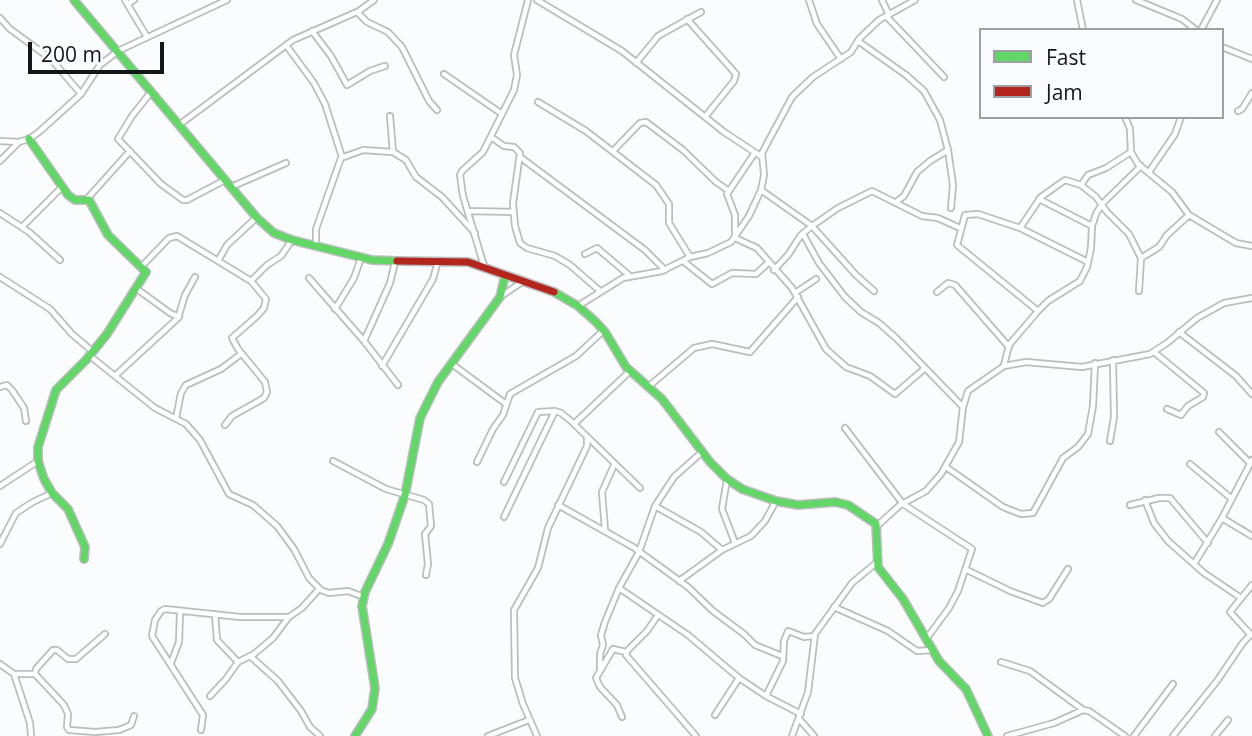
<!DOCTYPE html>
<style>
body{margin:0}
#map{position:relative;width:1252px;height:736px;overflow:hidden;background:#fafcfe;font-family:"Open Sans",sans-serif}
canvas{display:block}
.legend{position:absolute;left:979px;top:28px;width:245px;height:91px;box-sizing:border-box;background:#f9fbff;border:2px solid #9e9fa3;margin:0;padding:9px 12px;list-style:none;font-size:21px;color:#151619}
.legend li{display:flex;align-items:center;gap:14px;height:35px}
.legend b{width:35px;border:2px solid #9e9fa3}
.scale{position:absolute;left:28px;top:42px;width:136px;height:32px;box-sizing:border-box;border:4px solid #151619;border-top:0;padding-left:9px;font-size:21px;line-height:24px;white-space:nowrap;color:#151619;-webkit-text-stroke:5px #f9fbff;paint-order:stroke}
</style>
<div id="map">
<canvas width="1252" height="736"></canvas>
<ul class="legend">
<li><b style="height:9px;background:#63d668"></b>Fast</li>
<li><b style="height:9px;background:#b3261e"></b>Jam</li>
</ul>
<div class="scale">200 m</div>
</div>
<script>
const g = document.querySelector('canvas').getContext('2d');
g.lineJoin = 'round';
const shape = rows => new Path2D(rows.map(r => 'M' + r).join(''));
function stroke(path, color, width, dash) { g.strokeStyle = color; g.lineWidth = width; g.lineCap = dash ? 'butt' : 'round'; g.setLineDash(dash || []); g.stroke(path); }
const street = shape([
 [125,0,147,37],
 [537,0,622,51,724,132,762,157],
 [809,0,817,24,841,59],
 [882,0,889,15],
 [1077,0,1083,30],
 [1136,0,1182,19,1196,30],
 [128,4,134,0],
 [357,12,367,22,388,32,402,47,429,101,437,110],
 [886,16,944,77],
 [0,18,10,29,51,59,81,94],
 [687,19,736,74,734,81,705,117],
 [1201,30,1217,0],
 [312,31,331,56,347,85,370,71,385,66],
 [858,41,906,75,924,91,940,120,948,150,953,185,951,208],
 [286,45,314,83,325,104,342,157],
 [1222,47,1252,59],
 [636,63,658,36,701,12],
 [444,74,502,114],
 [151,92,132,116,118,139,161,184,183,200,187,200,225,180],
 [538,102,586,131,656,185,669,204,669,223,690,257],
 [1238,111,1242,109,1252,93],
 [390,116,393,152,406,160,416,177,442,197,475,233],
 [1125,117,1130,129,1131,152,1138,164,1172,192,1189,215,1236,243,1252,246],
 [179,125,293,40,359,11,374,0],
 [491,137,504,146,514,147,520,153,513,203,515,226,520,243,527,248,555,256,570,265,600,291],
 [0,141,19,142,29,139,39,132,81,94,100,65,118,51,227,0],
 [613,151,640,123,646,122,683,150,716,182,729,191],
 [754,154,727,194,735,215,735,238,757,248,792,288,826,349,846,367,870,376,895,394,924,369],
 [520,157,645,250,665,270],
 [0,161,19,142],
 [1149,172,1175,134,1181,117],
 [1081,185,1088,175,1106,168,1131,152],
 [231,187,286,163],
 [761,190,812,226,856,275,874,291],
 [87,199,130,151],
 [1039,199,1092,226],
 [896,202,904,196,917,172,930,161,948,150],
 [468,211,514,212],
 [0,213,29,232,60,260],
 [22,227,62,187],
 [1020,228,1041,197,1065,180,1081,185,1096,197,1107,212,1129,234,1141,258,1159,247,1167,235,1189,215],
 [803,234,819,263,845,297,861,312,879,323,896,338,963,407],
 [316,244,316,229,341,158,363,150,393,152],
 [585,254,597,248,630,276],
 [218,261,227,245,256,218],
 [683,261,712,284,732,273,756,274,769,262],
 [142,266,169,238,177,236,251,281,266,299,264,308,257,316,232,338,238,349,265,382,267,392,264,398,232,416,225,425],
 [484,266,463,196,460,175,462,171,483,152,514,90,517,75,514,55,528,0],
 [774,270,788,255,801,235,812,226,838,208,872,191,922,216,938,218,960,228],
 [0,277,50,309,72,334,92,351],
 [309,278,364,341,398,385],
 [251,281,267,265,281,256,292,240],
 [137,289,170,313,179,317],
 [1139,291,1141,258],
 [937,292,948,283,955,285,1009,347],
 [795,293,816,279],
 [500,297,522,282],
 [578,306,623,278,662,271,690,257,708,253,731,242,749,216,761,190,764,175,762,153,792,97,813,77,851,52,859,39,879,20,915,0],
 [335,309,354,278,361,258],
 [1038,311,957,245,965,215,978,214,1020,228,1088,262],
 [1179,332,1236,376,1252,394],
 [364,341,390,283,395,262],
 [1154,352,1204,393,1203,397,1188,406,1181,415,1167,409],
 [90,356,155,408,186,424,200,440,229,494,253,505,277,526,294,549,309,578,321,590,329,593,348,591,364,597],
 [452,364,506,404],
 [1004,365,1009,345,1038,311,1048,301,1080,281,1087,267,1091,248,1092,226,1096,214,1102,204,1141,166],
 [382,366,433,279,438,261],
 [116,375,178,318,185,295,195,277],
 [0,387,7,385,12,390,24,408,26,421],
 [648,387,694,348,712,344,750,352,798,297],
 [176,418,181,393,186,385,221,369,241,354],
 [574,424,630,371],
 [845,428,903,504,972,549,958,591,949,608,927,638],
 [1219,432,1250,463],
 [1110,441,1114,417,1113,360],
 [333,461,386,489,424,500,429,504,431,526,425,534,428,564,426,575],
 [477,462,493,429,503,415,510,394,576,356,604,330],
 [1190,464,1232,499],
 [946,467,1003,507,1021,514,1033,513,1063,458,1078,447,1088,434,1093,406,1095,363],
 [727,479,722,509,735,543],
 [504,482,538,412,555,411,561,413,571,421,640,488],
 [0,486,38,461],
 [1145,500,1154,523,1168,541,1204,573,1241,598],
 [558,505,633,547,688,587,713,611,744,634,755,645,782,656],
 [1130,505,1159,498,1170,498,1208,543],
 [655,506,701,532,722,550],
 [504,517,555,411],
 [1222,518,1252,536],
 [877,526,900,505,926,491,941,474,959,442,963,407,968,391,1004,366,1026,362,1082,367,1150,354,1167,343,1197,318,1224,303,1252,298],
 [605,530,602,492,614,465],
 [0,544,16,513,33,502,52,493],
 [1194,564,1222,518,1252,460],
 [967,570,1010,591,1043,603,1049,599,1068,569],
 [679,581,722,550,751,536,765,521,776,501],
 [619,588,688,635,739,678,766,696,801,714],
 [834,607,888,631,917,651,933,650],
 [215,614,217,640,238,662],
 [658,615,647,631,628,650,626,655,696,736],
 [105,634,76,659,68,659,57,650,53,650,36,669,35,674,64,705,68,714,67,727,69,730,95,732,119,730,131,725,134,716],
 [1251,635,1230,612,1252,585],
 [250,656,278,681,301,711,310,727,320,736],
 [1001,662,1030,671,1082,709],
 [171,663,179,642,180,611],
 [0,664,14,674,30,723,31,736],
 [600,668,600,654,603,645,601,635,605,622,619,588,639,552,655,506,674,477,702,452],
 [14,674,35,674],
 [210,696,226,679,238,662,254,654,273,638,288,618],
 [766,696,783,661,784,641,788,631,804,637,814,636],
 [715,715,739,678],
 [622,717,617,705,600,687,596,678,613,649,626,652],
 [800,720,814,736],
 [201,730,203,715,152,636,155,620,161,611,165,609,240,617,289,617,302,608,319,589],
 [488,736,529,720],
 [537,736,523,704,515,678,514,610,538,568,548,528,587,446,587,438],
 [792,736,808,692,815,634,852,583,876,563],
 [1007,736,1054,723,1083,710,1089,711,1125,736],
 [1134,736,1173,684],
 [1173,736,1217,681,1242,644,1251,634],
 [1215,736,1228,720]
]);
const fast = shape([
 [74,0,257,218,274,233,292,240,372,260,397,261],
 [29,139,68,195,75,200,89,200,108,235,146,272,107,334,86,360,56,390,38,447,38,461,44,479,52,493,68,509,85,547,84,559],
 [554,292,578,306,595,321,605,332,626,367,662,399,710,462,727,479,742,489,776,501,798,505,835,502,848,505,876,524,878,567,903,599,939,661,966,689,988,736],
 [355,736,372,709,375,688,362,606,365,592,388,544,405,495,420,418,438,382,500,297,505,276]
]);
const jam = shape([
 [397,261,468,262,554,292]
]);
stroke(street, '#bbbdbf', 8);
stroke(fast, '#bbbdbf', 10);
stroke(jam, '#bbbdbf', 10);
stroke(street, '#feffff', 4.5);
stroke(fast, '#63d668', 7);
stroke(jam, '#b3261e', 7);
</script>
